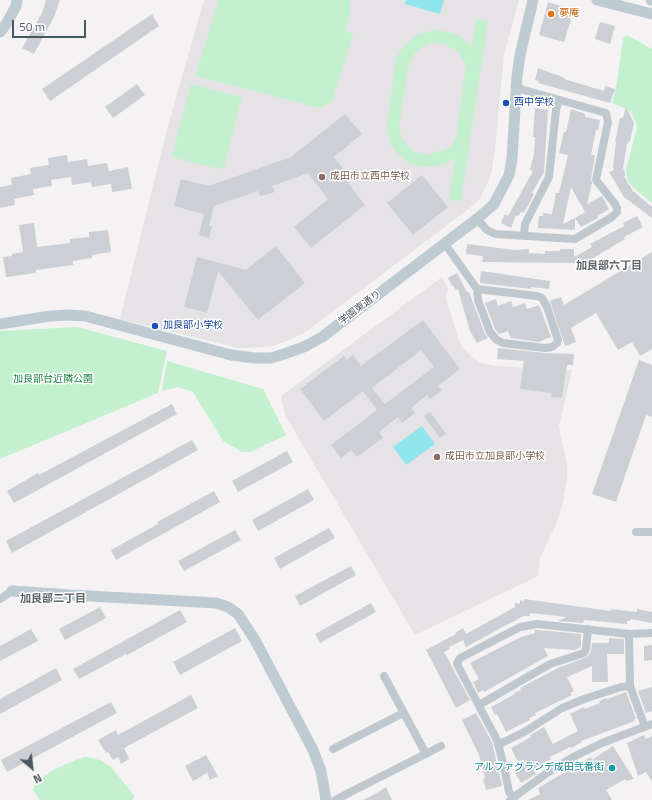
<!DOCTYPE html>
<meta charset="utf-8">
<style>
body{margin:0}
#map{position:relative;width:652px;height:800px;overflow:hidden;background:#f4f2f3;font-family:"Titillium Web",sans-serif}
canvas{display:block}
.north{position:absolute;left:12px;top:748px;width:40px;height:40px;-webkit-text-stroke:3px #fff;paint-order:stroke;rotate:152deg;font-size:11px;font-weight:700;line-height:16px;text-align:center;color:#4a5860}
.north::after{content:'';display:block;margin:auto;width:14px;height:18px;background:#4a5860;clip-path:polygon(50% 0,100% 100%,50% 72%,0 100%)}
.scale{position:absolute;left:12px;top:20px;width:74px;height:18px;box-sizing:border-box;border:2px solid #4a5860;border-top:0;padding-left:5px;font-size:12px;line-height:14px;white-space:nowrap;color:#4a5860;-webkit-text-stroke:3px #fff;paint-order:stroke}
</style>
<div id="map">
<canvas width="652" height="800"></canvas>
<div class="north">N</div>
<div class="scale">50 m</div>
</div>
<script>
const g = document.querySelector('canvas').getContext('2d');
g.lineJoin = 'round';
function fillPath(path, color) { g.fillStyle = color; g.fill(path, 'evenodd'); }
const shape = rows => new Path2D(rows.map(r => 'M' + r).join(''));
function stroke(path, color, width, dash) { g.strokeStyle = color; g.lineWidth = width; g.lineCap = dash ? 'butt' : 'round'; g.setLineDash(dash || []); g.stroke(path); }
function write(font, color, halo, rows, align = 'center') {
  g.font = font + ' "Titillium Web","Noto Sans JP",sans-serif'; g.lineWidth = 3; g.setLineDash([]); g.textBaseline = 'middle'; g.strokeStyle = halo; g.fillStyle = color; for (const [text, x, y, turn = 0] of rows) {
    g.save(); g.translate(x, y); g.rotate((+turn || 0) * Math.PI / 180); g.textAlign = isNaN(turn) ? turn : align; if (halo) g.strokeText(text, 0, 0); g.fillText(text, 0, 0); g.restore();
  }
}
fillPath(shape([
 [204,0,519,0,504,55,495,149,492,170,487,184,480,199,471,207,307,331,287,341,272,346,253,348,238,348,120,319,169,122],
 [442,277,448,288,446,299,461,346,472,357,481,363,496,366,572,370,559,426,567,466,567,479,562,506,556,524,540,558,538,576,415,635,285,415,281,396]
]), '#e5e3e5');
fillPath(shape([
 [219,0,350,0,350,15,345,31,353,33,332,102,320,108,195,76],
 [477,19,488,21,461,200,457,201,451,200,449,197,455,159,440,165,426,167,410,164,396,152,391,144,388,134,387,125,396,58,403,47,416,36,430,31,438,30,456,34,461,37,471,47],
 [431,43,445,44,457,51,465,63,465,70,456,139,452,145,446,149,428,155,416,152,410,149,402,138,399,126,409,64,414,54,419,49],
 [625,36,629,36,652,49,652,203,635,189,628,181,627,177,626,169,637,128,635,120,631,112,622,107,612,103,616,88,623,39],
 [191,84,242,97,224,167,220,169,172,157],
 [77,327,167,351,158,393,0,459,0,331],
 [167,361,263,389,286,435,250,452,242,452,223,441,193,392,178,387,162,391],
 [85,757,93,758,102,761,111,767,134,795,133,800,40,800,33,790,37,780,57,768,76,760]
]), '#c3f0ce');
fillPath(shape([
 [406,0,444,0,440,14,405,4],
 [422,426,435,444,406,465,393,447]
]), '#91e5ec');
fillPath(shape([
 [46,0,60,0,54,17,34,54,22,48,42,13],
 [548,2,574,10,564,42,539,35],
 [152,14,159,26,50,101,42,89],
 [600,22,615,26,610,44,595,39],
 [538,68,565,78,564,79,604,91,605,86,615,89,610,103,538,83,539,81,535,80],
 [137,84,145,95,113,118,105,107],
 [626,107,634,123,630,141,629,141,627,144,623,168,625,172,624,172,626,175,624,176,633,191,652,207,652,218,624,197,609,172,614,170,613,166,616,143,615,142,620,118,623,118],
 [535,108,548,110,544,172,532,193,534,194,528,206,523,213,521,212,518,216,516,215,511,228,501,223,505,214,508,216,533,171,530,170,534,154,535,137,533,137],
 [571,109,585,114,585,117,600,120,598,130,596,130,591,155,595,155,591,179,592,183,587,204,602,196,609,209,597,216,598,218,581,227,575,218,585,212,571,187,563,224,575,218,575,230,538,228,539,216,543,216,543,213,552,214,556,193,559,193,568,155,559,153,564,132,566,132],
 [345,114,362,134,334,157,352,180,348,183,365,205,311,248,294,227,328,199,308,173,272,186,275,192,260,196,258,191,214,206,209,226,212,226,209,238,199,235,204,214,174,206,181,179,209,186,291,157],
 [67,155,68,162,87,159,88,166,107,163,109,171,128,167,132,189,112,192,111,184,92,187,91,182,72,185,71,177,51,180,52,186,33,189,34,195,14,199,15,205,0,208,0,187,12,185,11,178,31,174,30,168,49,165,48,158],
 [422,175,448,207,413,235,387,203],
 [637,216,643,227,624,237,625,239,580,266,579,263,482,262,483,258,482,256,466,254,467,244,515,250,529,249,529,253,545,254,545,251,560,251,560,249,574,249,574,257,592,247,590,244,624,226,623,223],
 [34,223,37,247,70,243,70,239,89,237,89,232,108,230,111,252,92,255,92,258,73,261,73,265,36,270,36,273,6,277,3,257,12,256,12,254,23,252,19,225],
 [276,246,305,283,258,320,218,271,207,313,184,307,197,257,246,270],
 [652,252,652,349,640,356,632,342,618,350,596,313,571,328,576,342,565,346,550,301,561,297,564,305],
 [481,271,550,281,549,289,531,287,531,289,480,283],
 [457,273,467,292,469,292,485,334,488,338,477,343,470,331,458,289,456,290,453,285,452,286,448,278],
 [496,299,498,306,511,301,513,307,525,303,527,309,539,305,551,337,539,342,511,338,508,331,499,334,495,329,485,303],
 [423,320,460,369,438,386,442,390,430,399,427,395,411,408,415,413,402,423,398,417,379,432,383,438,357,457,351,450,341,458,331,445,377,410,363,391,324,421,300,389,344,356,347,360,353,355,361,366],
 [421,350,434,367,385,404,372,388],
 [498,348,544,353,574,354,573,365,567,365,562,398,551,397,552,393,520,389,524,361,497,359],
 [639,360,652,365,652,417,646,415,616,502,592,494],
 [172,404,177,414,14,503,7,491,38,473,39,475],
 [430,412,446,434,440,438,424,416],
 [192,440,198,450,12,553,6,541],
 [287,451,293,462,238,492,232,481],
 [308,489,314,500,258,531,252,520],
 [214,491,220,502,116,560,111,550,158,524,157,522],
 [329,528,335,538,280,569,274,558],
 [235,530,241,540,184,571,178,561],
 [351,566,356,575,300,606,295,596],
 [524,599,611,611,611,609,637,612,637,609,652,612,652,623,631,619,630,621,627,621,627,624,584,620,583,623,558,621,567,617,530,613,530,616,523,616,466,647,463,640,449,647,450,649,444,652,470,700,456,708,426,650,456,634,455,633,463,628,466,634,515,607,515,603,520,604,520,600,524,601],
 [371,603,376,612,320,643,315,634],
 [100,607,106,618,65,640,59,629],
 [180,610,187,622,127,655,126,654,79,679,73,669],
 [235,628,242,641,180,675,173,662],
 [31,629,38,641,0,661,0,646],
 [534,630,537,630,581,634,581,647,575,650,544,648,548,656,484,692,483,690,478,693,473,682,479,679,470,663,521,637,535,633],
 [609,638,624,639,624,654,607,654,608,682,592,682,592,666,567,677,574,691,570,693,572,695,535,713,536,715,529,718,530,720,506,732,497,714,495,715,491,707,515,694,514,693,521,690,520,688,558,668,587,657,591,651,592,643,609,643],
 [652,645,652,660,644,661,644,646],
 [56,668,62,680,0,714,0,699],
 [652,687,652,711,646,713,638,691],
 [626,692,636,719,634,719,635,721,581,741,582,742,571,748,570,747,550,757,551,759,533,769,536,774,521,783,515,773,519,771,517,768,520,766,511,748,531,737,530,735,544,727,553,744,578,731,570,714,584,707,585,709,600,703,599,701,606,698,607,699],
 [191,695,198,708,124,748,129,759,121,764,118,757,113,760,108,752,106,753,98,740,116,730,118,735],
 [111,702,117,713,7,772,1,760],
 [476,713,492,742,502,786,486,790,483,779,485,778,479,755,462,720],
 [644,735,646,739,652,736,652,781,646,772,638,776,627,743],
 [613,746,634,779,626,781,625,779,606,790,612,800,528,800,540,794,538,788,591,757,592,760],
 [206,755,218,776,210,780,207,773,193,781,185,766],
 [386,787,392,800,363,800,377,793]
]), '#ccd0d4');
stroke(shape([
 [477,219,487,230,495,234,575,239,612,217,617,212,617,208,615,204,596,180,608,122,606,113,517,88],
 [524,236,525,224,549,177,556,110,559,100],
 [445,244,477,289,537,296,542,298,547,307,558,340,557,343,552,347,545,348,503,343,497,340,490,332,478,300,477,289],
 [636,532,652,532],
 [0,599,12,591],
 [629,634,630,686,645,727],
 [384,676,426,754],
 [479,705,550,664,584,653,586,649,588,629],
 [498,745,526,731,562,708,584,699,621,687,630,686],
 [333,749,403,713],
 [513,797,509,792,504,767,497,740,458,666,457,663,460,658,520,627,537,624,629,634,652,633],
 [335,800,441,746],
 [510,800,547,773,575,756,602,743,652,724]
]), '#bec8ce', 8);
stroke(shape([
 [597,0,652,14],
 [651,0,652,0],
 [0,32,7,23,16,6,17,0],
 [0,324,50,316,68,315,85,316,231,355,255,358,271,358,287,353,306,346,322,337,477,219,494,204,509,175,512,159,517,76,520,55,533,0],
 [12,591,71,595,216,603,228,607,238,614,255,640,313,750,321,771,326,800]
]), '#bfcbd3', 11);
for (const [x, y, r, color] of [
 [551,14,4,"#e8710a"],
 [506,103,4,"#1a4fb4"],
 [322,177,4,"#8d6e63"],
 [155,326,4,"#1a4fb4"],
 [437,457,4,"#8d6e63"],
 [612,768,4,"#0f9aa8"]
]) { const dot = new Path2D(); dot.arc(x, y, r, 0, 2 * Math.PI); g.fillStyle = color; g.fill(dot); stroke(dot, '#fff', 1.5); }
write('10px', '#c56008', '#fff', [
 ["夢庵",559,14]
], 'left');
write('10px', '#164399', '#fff', [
 ["西中学校",514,103],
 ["加良部小学校",163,326]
], 'left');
write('10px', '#785e54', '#fff', [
 ["成田市立西中学校",330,177],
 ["成田市立加良部小学校",445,457]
], 'left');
write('10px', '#4a5860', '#fff', [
 ["学園東通り",360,308,-37]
]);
write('10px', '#198240', '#fff', [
 ["加良部台近隣公園",53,380]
]);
write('10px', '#0d838f', '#fff', [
 ["アルファグランデ成田弐番街",604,768]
], 'right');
write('bold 11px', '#5f6467', '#fff', [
 ["加良部六丁目",609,266],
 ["加良部二丁目",53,599]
]);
</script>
